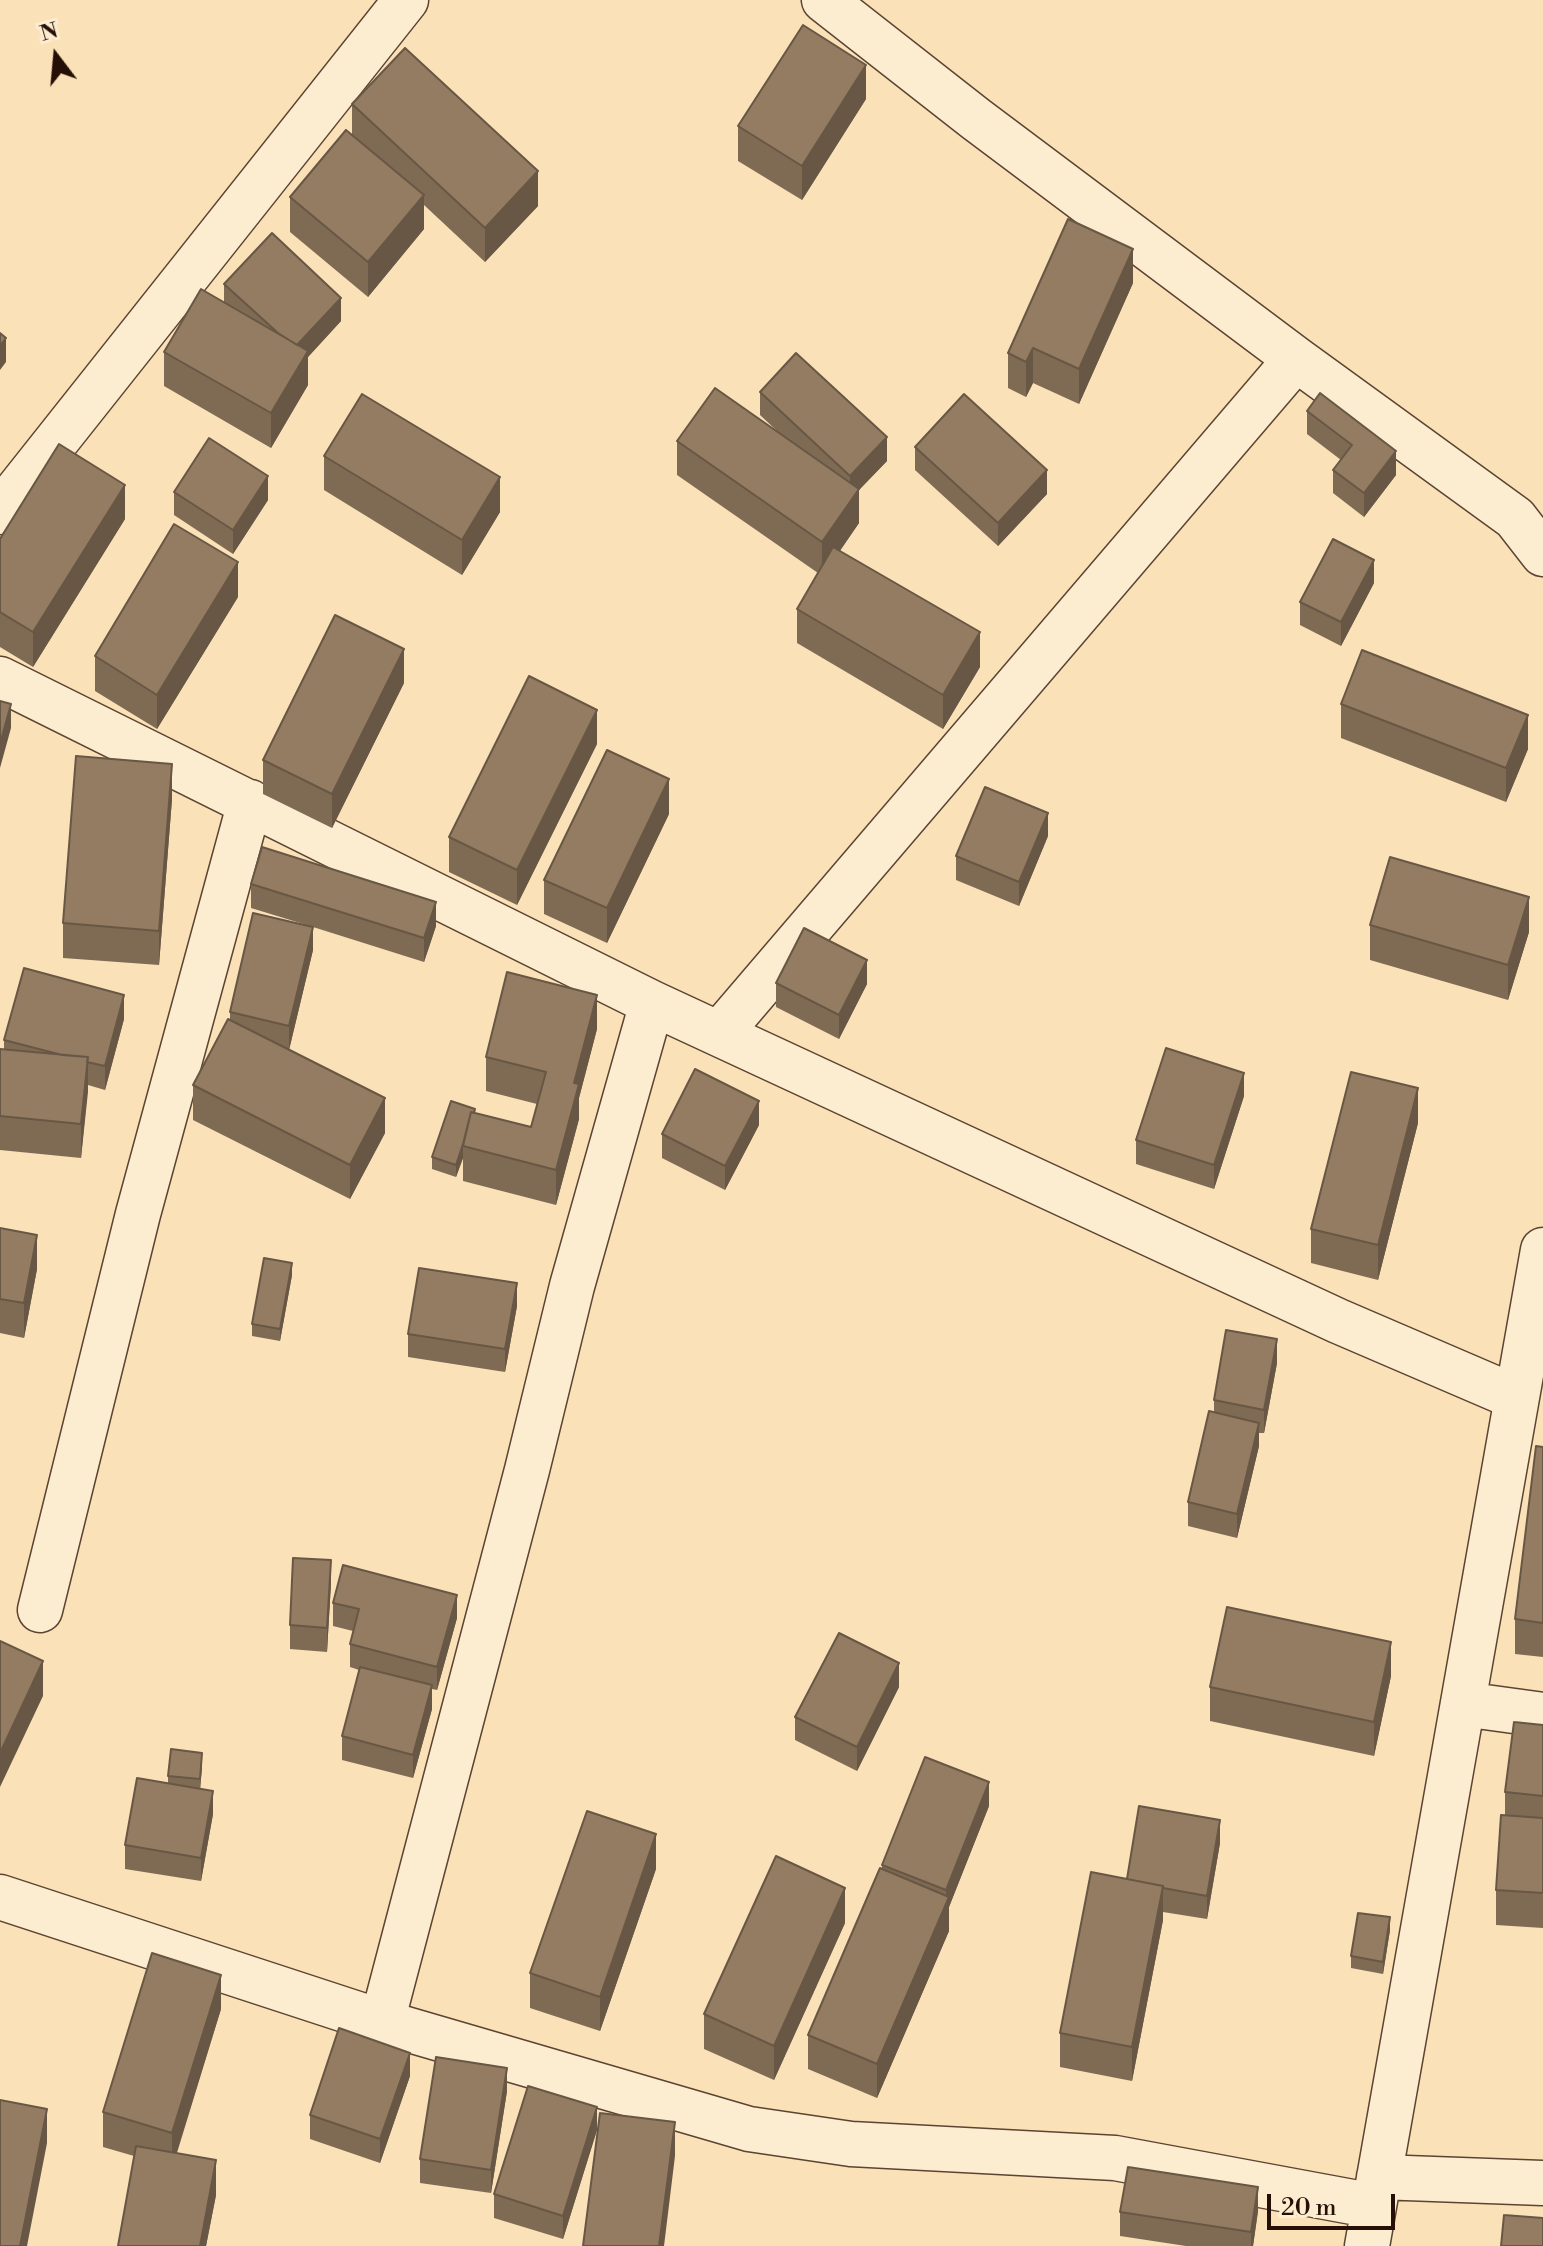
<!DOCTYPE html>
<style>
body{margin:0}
#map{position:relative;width:1543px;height:2246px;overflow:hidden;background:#fae1b7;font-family:"Libre Bodoni",serif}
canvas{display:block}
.north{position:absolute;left:16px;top:16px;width:80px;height:80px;-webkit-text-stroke:6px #fcecd0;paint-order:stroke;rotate:344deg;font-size:22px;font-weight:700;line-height:32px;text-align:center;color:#260f06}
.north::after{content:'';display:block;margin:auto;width:28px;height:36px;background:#260f06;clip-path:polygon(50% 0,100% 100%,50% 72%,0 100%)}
.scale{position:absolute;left:1267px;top:2194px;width:128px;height:36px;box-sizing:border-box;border:4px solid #260f06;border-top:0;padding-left:10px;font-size:24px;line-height:28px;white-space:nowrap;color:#260f06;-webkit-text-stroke:6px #fcecd0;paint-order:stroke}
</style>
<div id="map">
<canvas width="1543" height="2246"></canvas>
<div class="north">N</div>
<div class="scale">20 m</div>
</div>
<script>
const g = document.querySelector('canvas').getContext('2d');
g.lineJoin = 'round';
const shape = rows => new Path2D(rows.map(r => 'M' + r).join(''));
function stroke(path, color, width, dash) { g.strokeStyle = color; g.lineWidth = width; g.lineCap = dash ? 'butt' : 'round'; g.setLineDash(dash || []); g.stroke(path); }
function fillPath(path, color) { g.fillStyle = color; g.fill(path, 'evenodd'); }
const minor = shape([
 [824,0,976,119,1296,359,1515,518,1543,554],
 [0,512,406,0],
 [0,679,652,1003,1338,1321,1515,1397],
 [719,1034,1296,359],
 [40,1610,138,1214,250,802],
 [1463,1704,1543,1715],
 [0,1897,382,2022,749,2129,851,2144,1115,2158,1374,2206],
 [382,2022,527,1470,572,1286,652,1003],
 [1379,2177,1543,2183],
 [1367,2246,1543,1250]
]);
stroke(minor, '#5b4432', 47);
stroke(minor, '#fcecd0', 44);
fillPath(shape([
 [866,99,802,200,738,161,738,126],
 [352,104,538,206,485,262,424,205,424,229,368,297,290,232,290,197,352,136],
 [1133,283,1079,404,1033,383,1026,397,1008,388,1008,353],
 [224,284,341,321,308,357,308,385,271,448,164,386,164,352,224,302],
 [760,392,887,461,859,490,859,523,840,551,980,667,943,729,797,643,797,609,818,573,677,475,677,441,776,430,760,415],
 [1307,411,1396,475,1364,517,1333,493,1333,470,1341,460,1307,434],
 [915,447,1047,494,998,546,915,470],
 [324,456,500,512,462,575,324,490],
 [174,492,268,500,233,554,174,515],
 [125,519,33,667,0,647,0,539],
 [1374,583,1341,646,1300,625,1300,602],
 [238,597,157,729,95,691,95,656],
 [404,683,332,828,263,794,263,760],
 [1341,704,1528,749,1506,802,1341,738],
 [597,744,517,905,449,872,449,837],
 [172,799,159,965,63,958,63,923],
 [669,814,607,943,544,914,544,880],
 [1048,836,1019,906,956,880,956,856],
 [251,884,436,926,424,962,313,927,313,950,289,1050,385,1133,350,1199,193,1120,193,1085,230,1019,230,1012,310,926,251,908],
 [1370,925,1529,932,1508,1000,1370,960],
 [776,983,867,984,839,1039,776,1007],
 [124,1019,105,1090,88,1085,81,1158,0,1150,0,1049,4,1049,4,1040],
 [597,1029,579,1098,579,1119,556,1205,463,1181,463,1158,456,1177,432,1169,432,1157,475,1113,531,1127,537,1104,486,1091,486,1057],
 [1244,1096,1214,1189,1136,1164,1136,1140],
 [1418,1123,1378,1280,1311,1263,1311,1229],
 [759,1125,725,1190,662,1158,662,1134],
 [0,1228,37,1269,24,1338,0,1333],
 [292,1275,280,1341,252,1336,252,1324],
 [517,1306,505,1372,408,1357,408,1334],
 [1277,1363,1264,1433,1259,1433,1259,1446,1237,1538,1188,1526,1188,1502,1214,1412,1214,1400],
 [1543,1447,1543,1657,1515,1654,1515,1619],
 [331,1583,327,1652,290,1649,290,1625],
 [333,1603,457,1618,437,1690,432,1689,432,1709,413,1778,342,1760,342,1736,359,1670,350,1667,350,1644,353,1631,333,1626],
 [1391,1676,1374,1756,1210,1721,1210,1687],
 [899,1687,857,1771,795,1740,795,1717],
 [1543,1725,1543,1928,1496,1925,1496,1890,1505,1815,1505,1792],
 [202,1765,200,1789,213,1814,201,1881,125,1869,125,1845,168,1783,168,1776],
 [989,1806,949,1907,949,1931,877,2098,808,2069,808,2035,882,1869,882,1865],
 [1220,1843,1207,1919,1163,1912,1163,1920,1132,2081,1060,2067,1060,2033,1127,1879],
 [656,1869,600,2031,530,2008,530,1973],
 [845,1923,774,2080,704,2049,704,2014],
 [1390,1930,1383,1974,1351,1968,1351,1956],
 [221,2009,177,2153,216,2195,206,2246,118,2246,134,2156,103,2147,103,2112],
 [410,2076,380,2163,310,2139,310,2115],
 [507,2091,491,2193,420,2183,420,2159],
 [597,2130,563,2239,494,2218,494,2194],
 [1258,2211,1253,2246,1186,2246,1120,2236,1120,2212]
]), '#7f6b54');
fillPath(shape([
 [866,65,866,99,802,200,802,166],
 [538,171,538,206,485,262,485,228],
 [424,195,424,229,368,297,368,262],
 [1133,249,1133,283,1079,404,1079,369],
 [341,298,341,321,308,357,308,385,271,448,271,413,294,348],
 [6,338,6,362,0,370,0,346],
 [1033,348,1033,383,1026,397,1026,362],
 [887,437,887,461,859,490,859,523,822,576,822,542,850,499,850,476],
 [1396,451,1396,475,1364,517,1364,493],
 [1047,470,1047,494,998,546,998,523],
 [268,476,268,500,233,554,233,530],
 [500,477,500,512,462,575,462,540],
 [125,485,125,519,33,667,33,632],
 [1374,560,1374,583,1341,646,1341,622],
 [238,562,238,597,157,729,157,695],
 [980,632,980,667,943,729,943,695],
 [404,649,404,683,332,828,332,794],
 [11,704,11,728,0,768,0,744],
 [597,710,597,744,517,905,517,870],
 [1528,715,1528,749,1506,802,1506,768],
 [172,764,172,799,159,965,159,931],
 [669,779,669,814,607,943,607,908],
 [1048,813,1048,836,1019,906,1019,882],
 [1529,897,1529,932,1508,1000,1508,965],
 [436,902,436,926,424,962,424,938],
 [313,927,313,950,289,1050,289,1026],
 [867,960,867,984,839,1039,839,1015],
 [124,995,124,1019,105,1090,105,1066],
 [597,995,597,1029,579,1098,579,1119,556,1205,556,1170,574,1083],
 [88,1057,88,1092,81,1158,81,1124],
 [1244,1073,1244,1096,1214,1189,1214,1165],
 [1418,1088,1418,1123,1378,1280,1378,1245],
 [385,1098,385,1133,350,1199,350,1165],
 [759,1101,759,1125,725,1190,725,1166],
 [475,1109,475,1121,463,1146,463,1158,456,1177,456,1165],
 [37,1235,37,1269,24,1338,24,1303],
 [292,1263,292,1275,280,1341,280,1329],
 [517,1283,517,1306,505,1372,505,1349],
 [1277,1339,1277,1363,1264,1433,1264,1410],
 [1259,1423,1259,1446,1237,1538,1237,1514],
 [331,1560,331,1583,327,1652,327,1628],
 [457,1595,457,1618,437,1690,437,1667],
 [1391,1642,1391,1676,1374,1756,1374,1722],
 [43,1661,43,1696,0,1787,0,1753],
 [899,1663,899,1687,857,1771,857,1747],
 [432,1685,432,1709,413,1778,413,1755],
 [202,1753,202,1765,200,1791,200,1779],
 [989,1782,989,1806,949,1907,949,1931,877,2098,877,2064,946,1903,946,1890],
 [213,1791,213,1814,201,1881,201,1858],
 [1220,1820,1220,1843,1207,1919,1207,1896],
 [656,1834,656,1869,600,2031,600,1997],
 [1163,1886,1163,1920,1132,2081,1132,2047],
 [845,1888,845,1923,774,2080,774,2046],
 [1390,1917,1390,1930,1383,1974,1383,1962],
 [221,1975,221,2009,172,2167,172,2133],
 [410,2053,410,2076,380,2163,380,2139],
 [507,2068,507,2091,491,2193,491,2170],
 [597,2107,597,2130,563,2239,563,2216],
 [47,2109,47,2143,27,2246,20,2246],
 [675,2122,675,2156,664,2246,659,2246],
 [216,2160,216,2195,206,2246,200,2246],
 [1258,2187,1258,2211,1253,2246,1251,2246,1251,2232]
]), '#685745');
const building = shape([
 [803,25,866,65,802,166,738,126,803,25],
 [405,48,538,171,485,228,352,104,405,48],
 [346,130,424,195,368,262,290,197,346,130],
 [1068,219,1133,249,1079,369,1033,348,1026,362,1008,353,1068,219],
 [272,233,341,298,297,345,278,333,224,284,272,233],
 [201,289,308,351,271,413,164,352,201,289],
 [0,333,6,338,0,346,0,333],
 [796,353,887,437,850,476,760,392,796,353],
 [715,388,859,489,822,542,677,441,715,388],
 [1320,393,1396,451,1364,493,1333,470,1352,445,1307,411,1320,393],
 [362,394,500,477,462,540,324,456,362,394],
 [964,394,1047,470,998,523,915,447,964,394],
 [209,438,268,476,233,530,174,492,209,438],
 [59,444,125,485,33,632,0,612,0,539,59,444],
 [174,524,238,562,157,695,95,656,174,524],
 [1333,539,1374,560,1341,622,1300,602,1333,539],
 [833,547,980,632,943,695,797,609,833,547],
 [335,615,404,649,332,794,263,760,335,615],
 [1362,650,1528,715,1506,768,1341,704,1362,650],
 [529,676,597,710,517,870,449,837,529,676],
 [0,701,11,704,0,744,0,701],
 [607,750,669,779,607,908,544,880,607,750],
 [76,756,172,764,159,931,63,923,76,756],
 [985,787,1048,813,1019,882,956,856,985,787],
 [262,847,436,902,424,938,251,884,262,847],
 [1390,857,1529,897,1508,965,1370,925,1390,857],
 [253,913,313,927,289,1026,230,1012,253,913],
 [804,928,867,960,839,1015,776,983,804,928],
 [24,968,124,995,105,1066,87,1062,88,1057,62,1055,4,1040,24,968],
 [507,972,597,995,574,1083,579,1084,556,1170,463,1146,471,1112,531,1127,546,1072,486,1057,507,972],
 [228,1019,385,1098,350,1165,193,1085,228,1019],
 [1166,1048,1244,1073,1214,1165,1136,1140,1166,1048],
 [0,1049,88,1057,81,1124,0,1116,0,1049],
 [695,1069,759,1101,725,1166,662,1134,695,1069],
 [1351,1072,1418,1088,1378,1245,1311,1229,1351,1072],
 [451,1101,475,1109,474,1113,471,1112,463,1144,456,1165,432,1157,451,1101],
 [0,1228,37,1235,24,1303,0,1299,0,1228],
 [264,1258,292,1263,280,1329,252,1324,264,1258],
 [419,1268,517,1283,505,1349,408,1334,419,1268],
 [1226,1330,1277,1339,1264,1410,1214,1400,1226,1330],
 [1209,1411,1259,1423,1237,1514,1188,1502,1209,1411],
 [1536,1446,1543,1447,1543,1623,1515,1619,1536,1446],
 [293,1558,331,1560,327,1628,290,1625,293,1558],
 [343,1565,457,1595,437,1667,350,1644,359,1609,333,1603,343,1565],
 [1227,1607,1391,1642,1374,1722,1210,1687,1227,1607],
 [839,1633,899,1663,857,1747,795,1717,839,1633],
 [0,1641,43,1661,0,1753,0,1641],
 [360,1667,432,1685,413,1755,342,1736,360,1667],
 [1514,1722,1543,1725,1543,1796,1505,1792,1514,1722],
 [171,1749,202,1753,200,1779,168,1776,171,1749],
 [925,1757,989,1782,946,1890,882,1865,925,1757],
 [137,1778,213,1791,201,1858,125,1845,137,1778],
 [1139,1806,1220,1820,1207,1896,1163,1888,1163,1886,1127,1879,1139,1806],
 [587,1811,656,1834,600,1997,530,1973,587,1811],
 [1501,1815,1543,1818,1543,1893,1496,1890,1501,1815],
 [776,1856,845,1888,774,2046,704,2014,776,1856],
 [880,1868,949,1897,877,2064,808,2035,880,1868],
 [1091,1872,1163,1886,1132,2047,1060,2033,1091,1872],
 [1358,1913,1390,1917,1383,1962,1351,1956,1358,1913],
 [152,1953,221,1975,172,2133,103,2112,152,1953],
 [339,2028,410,2053,380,2139,310,2115,339,2028],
 [436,2057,507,2068,491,2170,420,2159,436,2057],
 [528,2086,597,2107,563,2216,494,2194,528,2086],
 [0,2100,47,2109,20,2246,0,2246,0,2100],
 [600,2113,675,2122,659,2246,583,2246,600,2113],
 [136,2146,216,2160,200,2246,118,2246,136,2146],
 [1128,2167,1258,2187,1251,2232,1120,2212,1128,2167],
 [1504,2215,1543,2218,1543,2246,1501,2246,1504,2215]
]);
fillPath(building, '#947c62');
stroke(building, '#685745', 2);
</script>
